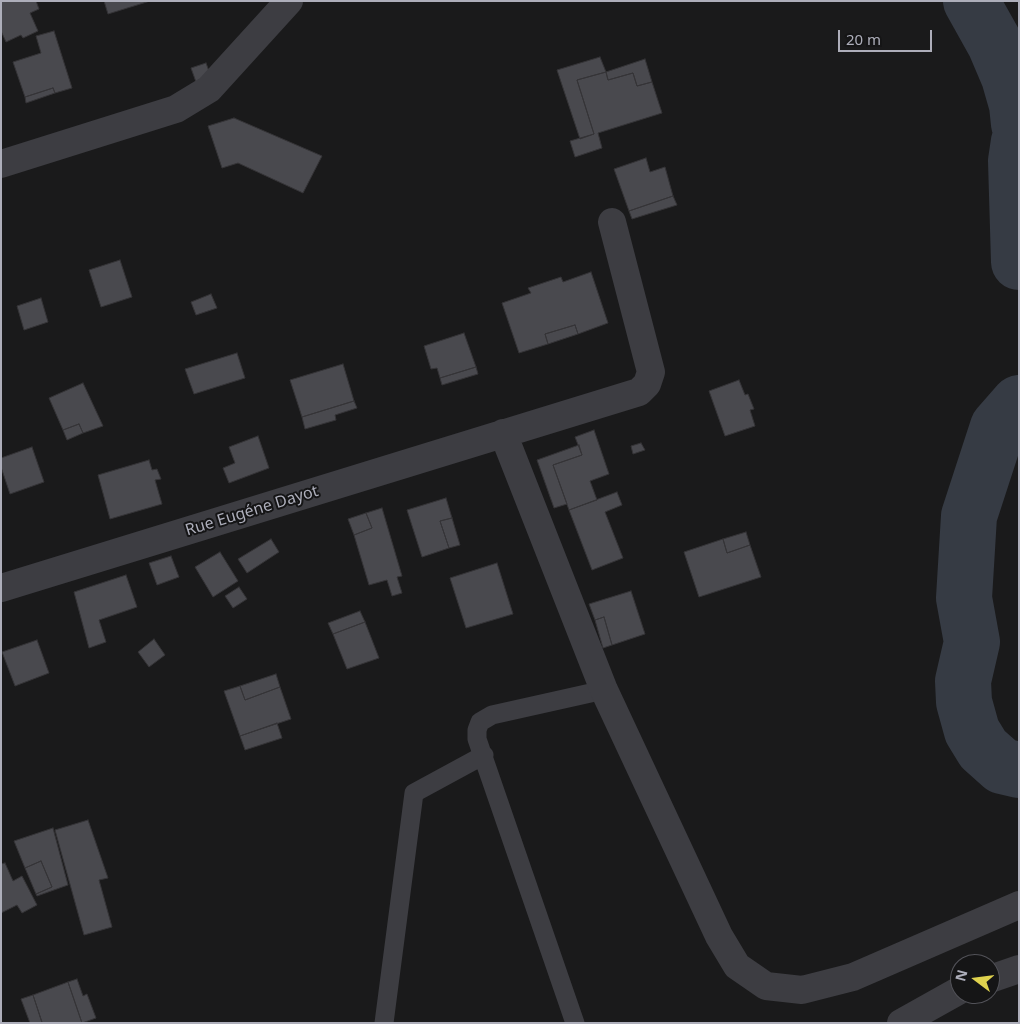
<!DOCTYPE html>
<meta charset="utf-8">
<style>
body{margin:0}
#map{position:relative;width:1020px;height:1024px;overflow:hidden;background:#1a1a1b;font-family:"Noto Sans",sans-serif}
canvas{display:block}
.frame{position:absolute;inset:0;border:2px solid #adaeba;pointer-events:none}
.north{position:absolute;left:950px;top:954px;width:50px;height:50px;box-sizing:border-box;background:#151516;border:1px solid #525258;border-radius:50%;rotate:285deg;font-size:14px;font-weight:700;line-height:20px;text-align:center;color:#adaeba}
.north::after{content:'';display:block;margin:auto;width:18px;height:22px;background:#dfd24e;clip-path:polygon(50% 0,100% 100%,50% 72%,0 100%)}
.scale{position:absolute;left:838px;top:30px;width:94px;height:22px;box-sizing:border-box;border:2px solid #adaeba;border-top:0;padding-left:6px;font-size:15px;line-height:18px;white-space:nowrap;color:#adaeba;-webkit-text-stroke:4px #151516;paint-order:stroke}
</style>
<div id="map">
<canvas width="1020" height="1024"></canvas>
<div class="frame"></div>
<div class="north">N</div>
<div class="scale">20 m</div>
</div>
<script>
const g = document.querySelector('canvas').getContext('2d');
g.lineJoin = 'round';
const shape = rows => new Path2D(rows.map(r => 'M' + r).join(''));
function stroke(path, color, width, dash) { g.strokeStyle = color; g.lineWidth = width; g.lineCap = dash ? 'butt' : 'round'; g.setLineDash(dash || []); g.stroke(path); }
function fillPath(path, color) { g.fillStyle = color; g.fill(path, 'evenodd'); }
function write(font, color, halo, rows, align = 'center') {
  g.font = font + ' "Noto Sans",sans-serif'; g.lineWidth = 4; g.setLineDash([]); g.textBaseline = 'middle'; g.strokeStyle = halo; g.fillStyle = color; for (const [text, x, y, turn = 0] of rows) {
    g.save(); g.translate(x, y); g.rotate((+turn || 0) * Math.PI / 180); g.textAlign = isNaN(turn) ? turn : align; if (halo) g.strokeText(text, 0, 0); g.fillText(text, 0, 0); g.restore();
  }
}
stroke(shape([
 [971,1,995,44,1009,77,1017,105,1019,124],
 [1019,141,1016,161,1019,262],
 [1019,403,998,427,969,516,964,598,972,642,963,681,964,702,972,731,983,749,1002,766,1019,770]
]), '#363b44', 56);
const building = shape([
 [1,1,36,1,39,9,30,13,38,31,23,38,21,35,6,42,1,31,1,1],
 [104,1,150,1,108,14,104,1],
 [54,31,72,88,55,93,53,88,25,97,13,62,41,53,36,36,54,31],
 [600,57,606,72,577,80,594,134,580,139,557,70,600,57],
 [645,59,652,82,637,86,633,73,608,80,606,72,645,59],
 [206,63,211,77,196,82,191,68,206,63],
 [606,72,608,80,633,73,637,86,652,82,662,113,598,133,602,148,575,157,570,141,594,134,577,80,606,72],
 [53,88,55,93,26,103,25,97,53,88],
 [234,118,322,156,303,193,238,163,222,168,208,126,234,118],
 [646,158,650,172,665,167,673,196,629,211,614,169,646,158],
 [673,196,677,205,632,219,629,211,673,196],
 [120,260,132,297,101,307,89,270,120,260],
 [591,272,608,323,578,334,575,325,545,334,548,344,519,353,502,303,531,293,528,288,561,277,563,282,591,272],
 [211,294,217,308,196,315,191,302,211,294],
 [41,298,48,322,24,330,17,306,41,298],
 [575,325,578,334,548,344,545,334,575,325],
 [464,333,476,367,440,378,437,368,431,369,424,346,464,333],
 [237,353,245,378,194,394,185,369,237,353],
 [343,364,354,401,302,417,290,380,343,364],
 [476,367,478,374,442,385,440,378,476,367],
 [739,380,745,395,748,394,754,409,750,410,755,426,725,436,709,391,739,380],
 [83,383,103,426,83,433,79,424,63,430,49,398,83,383],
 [354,401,357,408,335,415,336,420,305,429,302,417,354,401],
 [79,424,83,433,67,440,63,430,79,424],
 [594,430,609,474,590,481,597,500,569,510,553,465,582,455,575,437,594,430],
 [258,436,269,468,229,483,223,468,235,463,229,447,258,436],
 [641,443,645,450,633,454,631,446,641,443],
 [579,445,582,455,553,465,567,504,554,508,537,460,579,445],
 [32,447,44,482,10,494,1,467,1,458,32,447],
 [149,460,152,470,157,469,161,479,155,480,162,504,110,519,98,475,149,460],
 [617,492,622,505,605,512,623,558,592,570,569,510,617,492],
 [446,498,452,518,440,521,449,548,422,557,407,510,446,498],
 [382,508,402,576,397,577,402,593,392,596,387,580,369,585,354,535,372,528,366,513,382,508],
 [366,513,372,528,354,535,348,519,366,513],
 [452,518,460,545,449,548,440,521,452,518],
 [746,532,750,545,727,553,723,539,746,532],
 [271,539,279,552,247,573,238,559,271,539],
 [723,539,727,553,750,545,761,577,699,597,684,552,723,539],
 [220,552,238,581,213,597,195,567,220,552],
 [171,556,179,577,157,585,149,563,171,556],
 [497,563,513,614,466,628,450,578,497,563],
 [126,575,137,607,99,620,106,642,89,648,74,592,126,575],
 [239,587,247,599,233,608,225,596,239,587],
 [631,591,645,634,612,645,604,617,595,620,589,604,631,591],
 [360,611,365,622,333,634,328,623,360,611],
 [604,617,612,645,603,648,595,620,604,617],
 [365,622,379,658,347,669,333,634,365,622],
 [154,639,165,655,149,667,138,652,154,639],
 [37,640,49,673,15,686,2,652,37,640],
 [276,674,280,687,245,700,240,686,276,674],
 [240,686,245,700,280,687,291,719,240,736,224,691,240,686],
 [277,723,282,738,245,750,240,736,277,723],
 [88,820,108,878,99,880,112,927,84,935,55,830,88,820],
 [53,828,68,885,37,896,36,894,52,887,41,861,25,868,14,841,53,828],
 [41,861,52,887,36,894,25,868,41,861],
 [5,863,13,881,22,876,37,905,22,913,17,905,1,913,1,864,5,863],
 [77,979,83,996,87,994,96,1018,82,1023,68,982,77,979],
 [68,982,82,1023,42,1023,33,995,68,982],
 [33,995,42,1022,40,1023,30,1023,21,999,33,995]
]);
fillPath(building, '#49494e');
stroke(building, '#353437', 1);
stroke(shape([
 [384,1023,414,793,484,755],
 [575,1023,477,739,477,730,480,722,492,715,604,690]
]), '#3d3d42', 19);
stroke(shape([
 [1,164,176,109,209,89,289,1],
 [503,433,604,690,719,936,737,966,766,986,802,990,853,977,1019,905],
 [1,588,639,392,647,384,651,372,612,222],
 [990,979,1019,969],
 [901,1023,960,990]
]), '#3d3d42', 28);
write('16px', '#adaeba', '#151516', [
 ["Rue Eugéne Dayot",252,511,-17]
]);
</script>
